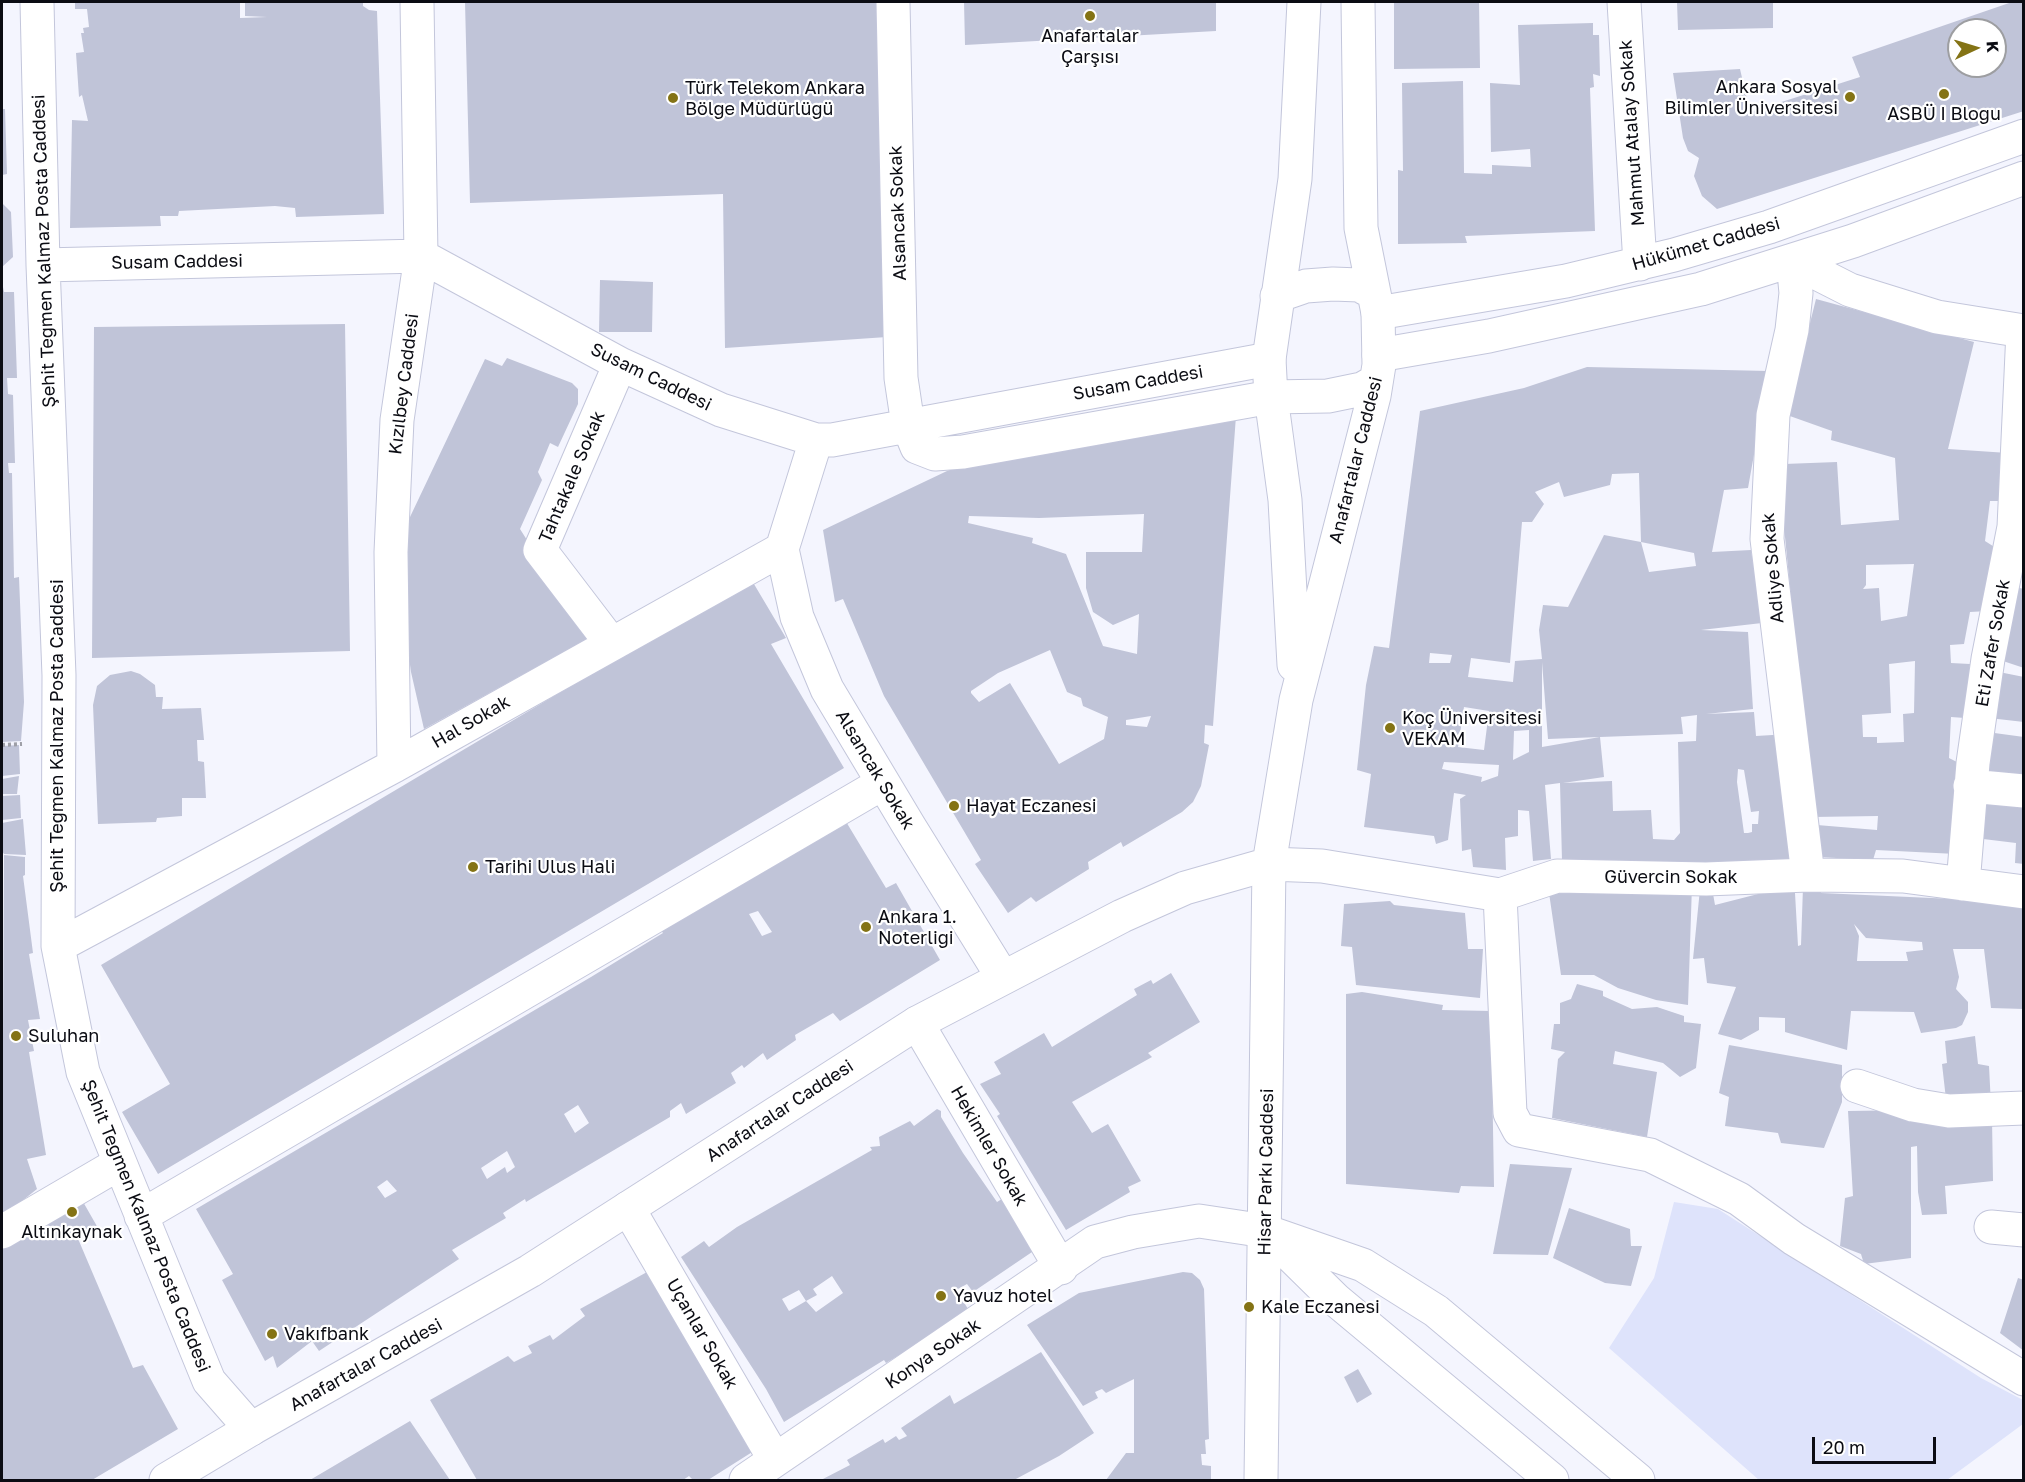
<!DOCTYPE html>
<meta charset="utf-8">
<style>
body{margin:0}
#map{position:relative;width:2025px;height:1482px;overflow:hidden;background:#f4f5fe;font-family:"Golos Text",sans-serif}
canvas{display:block}
.frame{position:absolute;inset:0;border:3px solid #0b0c13;pointer-events:none}
.north{position:absolute;left:1947px;top:18px;width:60px;height:60px;box-sizing:border-box;background:#fff;border:2px solid #9d9ea1;border-radius:50%;rotate:86deg;font-size:16px;font-weight:700;line-height:24px;text-align:center;color:#0b0c13}
.north::after{content:'';display:block;margin:auto;width:21px;height:27px;background:#847315;clip-path:polygon(50% 0,100% 100%,50% 72%,0 100%)}
.scale{position:absolute;left:1812px;top:1437px;width:124px;height:27px;box-sizing:border-box;border:3px solid #0b0c13;border-top:0;padding-left:8px;font-size:18px;line-height:21px;white-space:nowrap;color:#0b0c13;-webkit-text-stroke:4px #fff;paint-order:stroke}
</style>
<div id="map">
<canvas width="2025" height="1482"></canvas>
<div class="frame"></div>
<div class="north">K</div>
<div class="scale">20 m</div>
</div>
<script>
const g = document.querySelector('canvas').getContext('2d');
g.lineJoin = 'round';
function fillPath(path, color) { g.fillStyle = color; g.fill(path, 'evenodd'); }
const shape = rows => new Path2D(rows.map(r => 'M' + r).join(''));
function stroke(path, color, width, dash) { g.strokeStyle = color; g.lineWidth = width; g.lineCap = dash ? 'butt' : 'round'; g.setLineDash(dash || []); g.stroke(path); }
function write(font, color, halo, rows, align = 'center') {
  g.font = font + ' "Golos Text",sans-serif'; g.lineWidth = 4.5; g.setLineDash([]); g.textBaseline = 'middle'; g.strokeStyle = halo; g.fillStyle = color; for (const [text, x, y, turn = 0] of rows) {
    g.save(); g.translate(x, y); g.rotate((+turn || 0) * Math.PI / 180); g.textAlign = isNaN(turn) ? turn : align; if (halo) g.strokeText(text, 0, 0); g.fillText(text, 0, 0); g.restore();
  }
}
fillPath(shape([
 [1674,1202,1718,1209,1981,1378,2023,1400,2023,1424,1947,1480,1759,1480,1609,1348,1654,1278]
]), '#dee3fb');
fillPath(shape([
 [75,2,240,2,240,18,267,17,245,16,245,2,363,2,363,6,369,10,377,11,384,214,296,217,295,208,275,206,179,211,178,216,160,216,161,226,70,228,72,120,88,121,82,95,79,97,76,53,84,52,81,33,84,33,83,28,89,27,87,9,75,9],
 [465,2,876,2,887,337,725,348,723,194,470,203],
 [964,2,1216,2,1216,31,965,45],
 [1437,2,1479,2,1480,68,1394,69,1394,3],
 [1677,2,1773,2,1773,28,1678,30],
 [2012,2,2024,2,2024,111,1717,209,1702,196,1694,176,1699,158,1688,151,1683,138,1673,73,1740,69,1750,112,1860,77,1852,57],
 [1959,30,1995,30,1995,66,1959,66],
 [1593,23,1593,35,1599,35,1600,76,1593,74,1594,87,1590,88,1595,231,1465,236,1467,243,1398,244,1398,170,1403,171,1402,83,1463,81,1464,173,1492,174,1492,165,1531,167,1530,149,1491,152,1490,83,1520,85,1518,25],
 [2,109,5,109,7,174,2,175],
 [2,203,11,212,13,257,2,267],
 [600,280,653,282,652,332,599,332],
 [2,282,4,292,14,292,17,378,7,378,8,394,13,395,15,463,8,463,9,473,12,473,14,578,19,577,24,702,21,741,2,742],
 [1816,299,1974,342,1948,449,2008,453,2002,501,1990,501,1985,541,1996,548,1988,611,1970,612,1964,644,1950,645,1951,663,1970,664,1965,718,1951,717,1949,758,1961,764,1956,854,1876,850,1873,860,1818,857,1817,825,1877,830,1878,816,1813,817,1784,527,1784,464,1837,462,1841,525,1899,520,1895,458,1831,440,1832,431,1787,415],
 [1914,564,1907,616,1881,621,1879,588,1863,589,1866,585,1866,565],
 [1915,661,1914,713,1903,714,1904,742,1877,743,1877,737,1863,737,1862,715,1891,713,1889,664],
 [345,324,350,651,92,658,94,327],
 [507,358,572,383,578,389,578,404,558,447,550,443,538,472,542,480,520,529,589,638,424,729,411,672,400,593,399,518,410,517,485,359,502,366],
 [1587,367,1769,371,1748,488,1724,490,1712,552,1751,550,1762,623,1701,630,1748,632,1753,709,1706,714,1754,712,1756,736,1789,734,1803,863,1777,868,1562,861,1560,783,1545,785,1551,859,1533,861,1529,811,1518,810,1518,836,1505,838,1506,870,1473,867,1471,849,1462,851,1460,799,1466,795,1454,793,1448,840,1436,844,1434,836,1364,827,1371,774,1357,770,1366,685,1374,646,1389,648,1420,411,1524,388],
 [1639,473,1641,542,1694,553,1696,566,1649,572,1641,542,1604,535,1568,607,1543,605,1539,630,1542,659,1515,661,1513,682,1468,677,1471,658,1510,663,1522,522,1532,522,1544,504,1535,492,1559,482,1564,497,1610,485,1612,474],
 [1430,653,1452,655,1450,663,1429,663],
 [1542,662,1548,739,1600,737,1542,747],
 [1464,707,1489,711,1484,750,1458,747],
 [1697,715,1696,741,1678,742,1680,833,1674,840,1653,839,1651,810,1613,811,1612,781,1563,783,1604,777,1600,737,1683,734,1681,717],
 [1529,730,1529,752,1513,760,1514,731],
 [1444,762,1499,765,1498,776,1481,782,1482,777,1442,769],
 [1738,769,1744,770,1751,812,1759,811,1758,824,1752,824,1752,832,1748,833,1744,833,1737,782],
 [1236,416,1213,726,1205,725,1204,743,1209,745,1201,786,1193,802,1182,812,1123,847,1121,842,1088,862,1089,869,1036,902,1031,897,1008,913,975,864,981,860,884,696,843,599,835,602,823,530,947,471,982,459],
 [1144,514,1142,552,1086,552,1086,588,1093,612,1113,625,1139,614,1137,654,1103,646,1066,554,1032,543,1033,538,968,523,969,516,1039,518],
 [1050,650,1067,692,1081,698,1083,706,1108,717,1104,739,1059,764,1010,683,979,702,971,693,971,691,998,673],
 [1151,716,1147,727,1126,725,1126,720],
 [751,579,786,638,771,644,844,768,158,1174,122,1112,170,1084,101,965],
 [2011,586,2024,589,2024,668,1997,659],
 [131,671,140,674,155,685,156,697,163,697,162,709,201,708,204,740,197,740,198,761,204,762,206,798,182,798,182,816,157,818,156,822,98,824,93,705,97,686,110,675],
 [1999,672,2024,677,2024,722,1989,718],
 [1987,732,2024,737,2024,775,1984,773],
 [19,745,20,774,2,776,2,746],
 [19,776,17,794,2,794,2,779],
 [20,795,21,818,2,820,2,796],
 [1978,798,2024,803,2024,864,2015,863,2016,843,1975,838],
 [23,819,26,855,4,854,2,851,2,823],
 [845,820,886,888,896,883,940,960,840,1021,833,1013,795,1035,796,1040,767,1060,763,1053,744,1068,742,1065,731,1073,736,1083,686,1114,681,1103,670,1111,670,1117,526,1202,525,1199,503,1213,506,1218,452,1250,459,1259,319,1351,312,1341,277,1368,273,1356,265,1361,222,1280,233,1274,196,1209,591,977,663,933,660,929],
 [758,911,772,932,762,936,749,914],
 [578,1105,589,1123,575,1133,564,1114],
 [507,1151,515,1167,507,1173,505,1167,487,1179,481,1168],
 [387,1180,397,1191,385,1198,377,1187],
 [4,855,25,857,25,875,23,876,33,953,29,954,40,1019,28,1020,34,1051,29,1052,46,1155,27,1159,37,1189,2,1217],
 [1818,880,1821,893,1954,899,2024,906,2024,1009,1991,1008,1984,949,1953,949,1959,977,1956,989,1968,1002,1968,1012,1962,1025,1956,1028,1921,1033,1914,1012,1851,1011,1847,1050,1785,1032,1785,1018,1759,1017,1759,1030,1741,1040,1718,1034,1736,987,1707,983,1704,958,1693,959,1700,889,1712,888,1715,905,1762,893,1795,893,1798,946,1801,945,1803,887],
 [1854,924,1866,938,1922,942,1923,950,1906,952,1908,961,1857,961,1859,936],
 [1692,885,1688,1005,1656,1000,1618,988,1594,975,1561,975,1548,886],
 [1390,901,1394,905,1465,913,1468,949,1483,949,1480,998,1356,985,1352,947,1341,946,1344,904],
 [1171,973,1200,1022,1148,1053,1152,1057,1072,1102,1092,1133,1108,1124,1141,1181,1128,1187,1130,1192,1066,1230,997,1116,1000,1114,980,1084,1001,1074,994,1062,1044,1033,1052,1047,1137,995,1134,989,1151,980,1153,984],
 [1577,984,1603,991,1603,996,1632,1009,1657,1007,1684,1016,1684,1022,1701,1024,1696,1068,1680,1077,1663,1063,1615,1051,1613,1064,1657,1072,1647,1137,1552,1118,1558,1059,1565,1052,1551,1049,1554,1024,1560,1024,1560,1003,1571,999],
 [1362,992,1443,1005,1442,1010,1491,1011,1494,1187,1461,1186,1459,1193,1346,1184,1346,994],
 [1975,1036,1978,1064,1989,1066,1991,1105,1947,1108,1942,1064,1947,1063,1945,1041],
 [1729,1045,1842,1065,1842,1102,1824,1148,1781,1143,1778,1133,1725,1126,1729,1097,1719,1093],
 [937,1109,941,1111,941,1117,963,1153,997,1202,1005,1197,1035,1250,973,1292,967,1284,956,1290,970,1312,886,1363,884,1360,784,1422,766,1389,681,1257,704,1241,709,1247,737,1227,872,1150,870,1147,880,1146,879,1137,910,1121,914,1126],
 [832,1276,843,1293,816,1312,806,1301,789,1311,782,1299,799,1290,806,1301,817,1295,813,1289],
 [1915,1110,1992,1118,1993,1181,1945,1186,1947,1214,1922,1215,1918,1192,1917,1146,1911,1147,1911,1258,1864,1264,1861,1254,1840,1246,1845,1198,1853,1196,1848,1111],
 [1510,1164,1572,1168,1548,1255,1493,1254],
 [78,1193,98,1228,85,1235,83,1231,76,1234,133,1368,143,1365,178,1429,92,1480,2,1480,2,1237],
 [1569,1208,1630,1229,1631,1246,1642,1246,1631,1286,1605,1283,1553,1258],
 [647,1272,757,1449,708,1480,693,1480,689,1476,683,1480,477,1480,430,1400,508,1356,514,1362,532,1353,528,1346,550,1335,553,1340,585,1316,580,1309],
 [1183,1272,1192,1273,1200,1280,1204,1289,1209,1439,1205,1440,1206,1454,1201,1454,1202,1465,1211,1466,1211,1480,1106,1480,1126,1453,1134,1453,1134,1379,1106,1393,1102,1389,1095,1392,1098,1398,1083,1406,1027,1325,1079,1293],
 [2018,1278,2024,1280,2024,1351,2000,1333],
 [1041,1352,1094,1433,1059,1456,1014,1480,821,1480,850,1465,847,1460,883,1439,885,1443,896,1436,899,1440,907,1436,901,1428,950,1395,954,1404],
 [1358,1369,1372,1394,1357,1403,1344,1377],
 [410,1421,450,1480,310,1480]
]), '#c0c4d8');
const minor = shape([
 [37,2,43,265,59,675,58,946,83,1072,209,1381,251,1429],
 [893,2,901,378,908,425,917,447,935,454,963,452,1271,397],
 [1624,2,1640,264],
 [1793,261,1850,290,1937,317,2023,331,2014,527,1988,659,1973,763,1963,884],
 [1793,261,1796,293,1792,330,1773,415,1767,539,1808,875],
 [43,265,421,256,620,364,721,410,816,440,832,440,1269,359],
 [1378,313,1566,281,1674,255,1769,227,2024,136],
 [1379,355,1489,336,1701,289,1853,241,2024,178],
 [782,549,797,617,827,689,909,826,1002,976],
 [611,643,540,550,620,364],
 [394,766,391,552,397,420,421,256,417,2],
 [1970,786,2024,791],
 [1500,895,1510,1113,1519,1130,1650,1155,1739,1199,1794,1239,2024,1379],
 [58,946,394,766,782,549,816,440],
 [917,1023,1061,1268],
 [1857,1086,1913,1105,1949,1111,2024,1108],
 [628,1208,775,1460],
 [141,1216,883,783],
 [1991,1227,2024,1230],
 [2,1232,120,1163],
 [1273,1238,1336,1300,1552,1480],
 [746,1480,1095,1242,1133,1232,1199,1221,1265,1231,1363,1265,1436,1311,1638,1480],
 [1261,1480,1269,864,1322,866,1500,895,1557,876,1706,879,1808,875,1903,876,2024,892]
]);
const major = shape([
 [1277,296,1306,286,1333,284,1359,285,1374,293],
 [1271,397,1328,396,1362,389,1376,381],
 [1294,665,1285,500,1271,397,1269,359,1295,179,1304,2],
 [166,1480,251,1429,530,1271,917,1023,1122,916,1185,888,1269,864,1296,700,1374,396,1379,365,1378,313,1361,228,1358,2]
]);
stroke(minor, '#c3c6db', 35);
stroke(major, '#c3c6db', 35);
stroke(shape([
 [2,745,22,744]
]), '#9e9fa7', 4, [3, 3]);
stroke(minor, '#fff', 33);
stroke(major, '#fff', 33);
for (const [x, y, r, color] of [
 [1090,16,6,"#847315"],
 [1944,94,6,"#847315"],
 [1850,97,6,"#847315"],
 [673,98,6,"#847315"],
 [1390,728,6,"#847315"],
 [954,806,6,"#847315"],
 [473,867,6,"#847315"],
 [866,927,6,"#847315"],
 [16,1036,6,"#847315"],
 [72,1212,6,"#847315"],
 [941,1296,6,"#847315"],
 [1249,1307,6,"#847315"],
 [272,1334,6,"#847315"]
]) { const dot = new Path2D(); dot.arc(x, y, r, 0, 2 * Math.PI); g.fillStyle = color; g.fill(dot); stroke(dot, '#fff', 2); }
write('18px', '#0b0c13', '#fff', [
 ["Anafartalar",1090,36,"center"],
 ["Çarşısı",1090,57,"center"],
 ["Ankara Sosyal",1838,87,"right"],
 ["Bilimler Üniversitesi",1838,108,"right"],
 ["Türk Telekom Ankara",685,88],
 ["Bölge Müdürlüğü",685,109],
 ["ASBÜ I Bloğu",1944,114,"center"],
 ["Koç Üniversitesi",1402,718],
 ["VEKAM",1402,739],
 ["Hayat Eczanesi",966,806],
 ["Tarihi Ulus Hali",485,867],
 ["Ankara 1.",878,917],
 ["Noterliği",878,938],
 ["Suluhan",28,1036],
 ["Altınkaynak",72,1232,"center"],
 ["Yavuz hotel",953,1296],
 ["Kale Eczanesi",1261,1307],
 ["Vakıfbank",284,1334]
], 'left');
write('18px', '#0b0c13', '#fff', [
 ["Mahmut Atalay Sokak",1632,133,-94],
 ["Alsancak Sokak",898,213,-92],
 ["Hükümet Caddesi",1706,244,-16],
 ["Şehit Teğmen Kalmaz Posta Caddesi",44,251,-92],
 ["Susam Caddesi",177,262,-1],
 ["Susam Caddesi",651,377,26],
 ["Susam Caddesi",1138,383,-10],
 ["Kızılbey Caddesi",404,384,-83],
 ["Anafartalar Caddesi",1356,460,-76],
 ["Tahtakale Sokak",572,477,-67],
 ["Adliye Sokak",1773,568,-95],
 ["Eti Zafer Sokak",1993,643,-80],
 ["Hal Sokak",471,722,-30],
 ["Şehit Teğmen Kalmaz Posta Caddesi",57,736,-90],
 ["Alsancak Sokak",875,770,59],
 ["Güvercin Sokak",1671,877],
 ["Anafartalar Caddesi",780,1111,-33],
 ["Hekimler Sokak",989,1146,60],
 ["Hisar Parkı Caddesi",1266,1172,-89],
 ["Şehit Teğmen Kalmaz Posta Caddesi",146,1226,68],
 ["Uçanlar Sokak",702,1334,60],
 ["Konya Sokak",933,1354,-34],
 ["Anafartalar Caddesi",366,1365,-29]
]);
</script>
